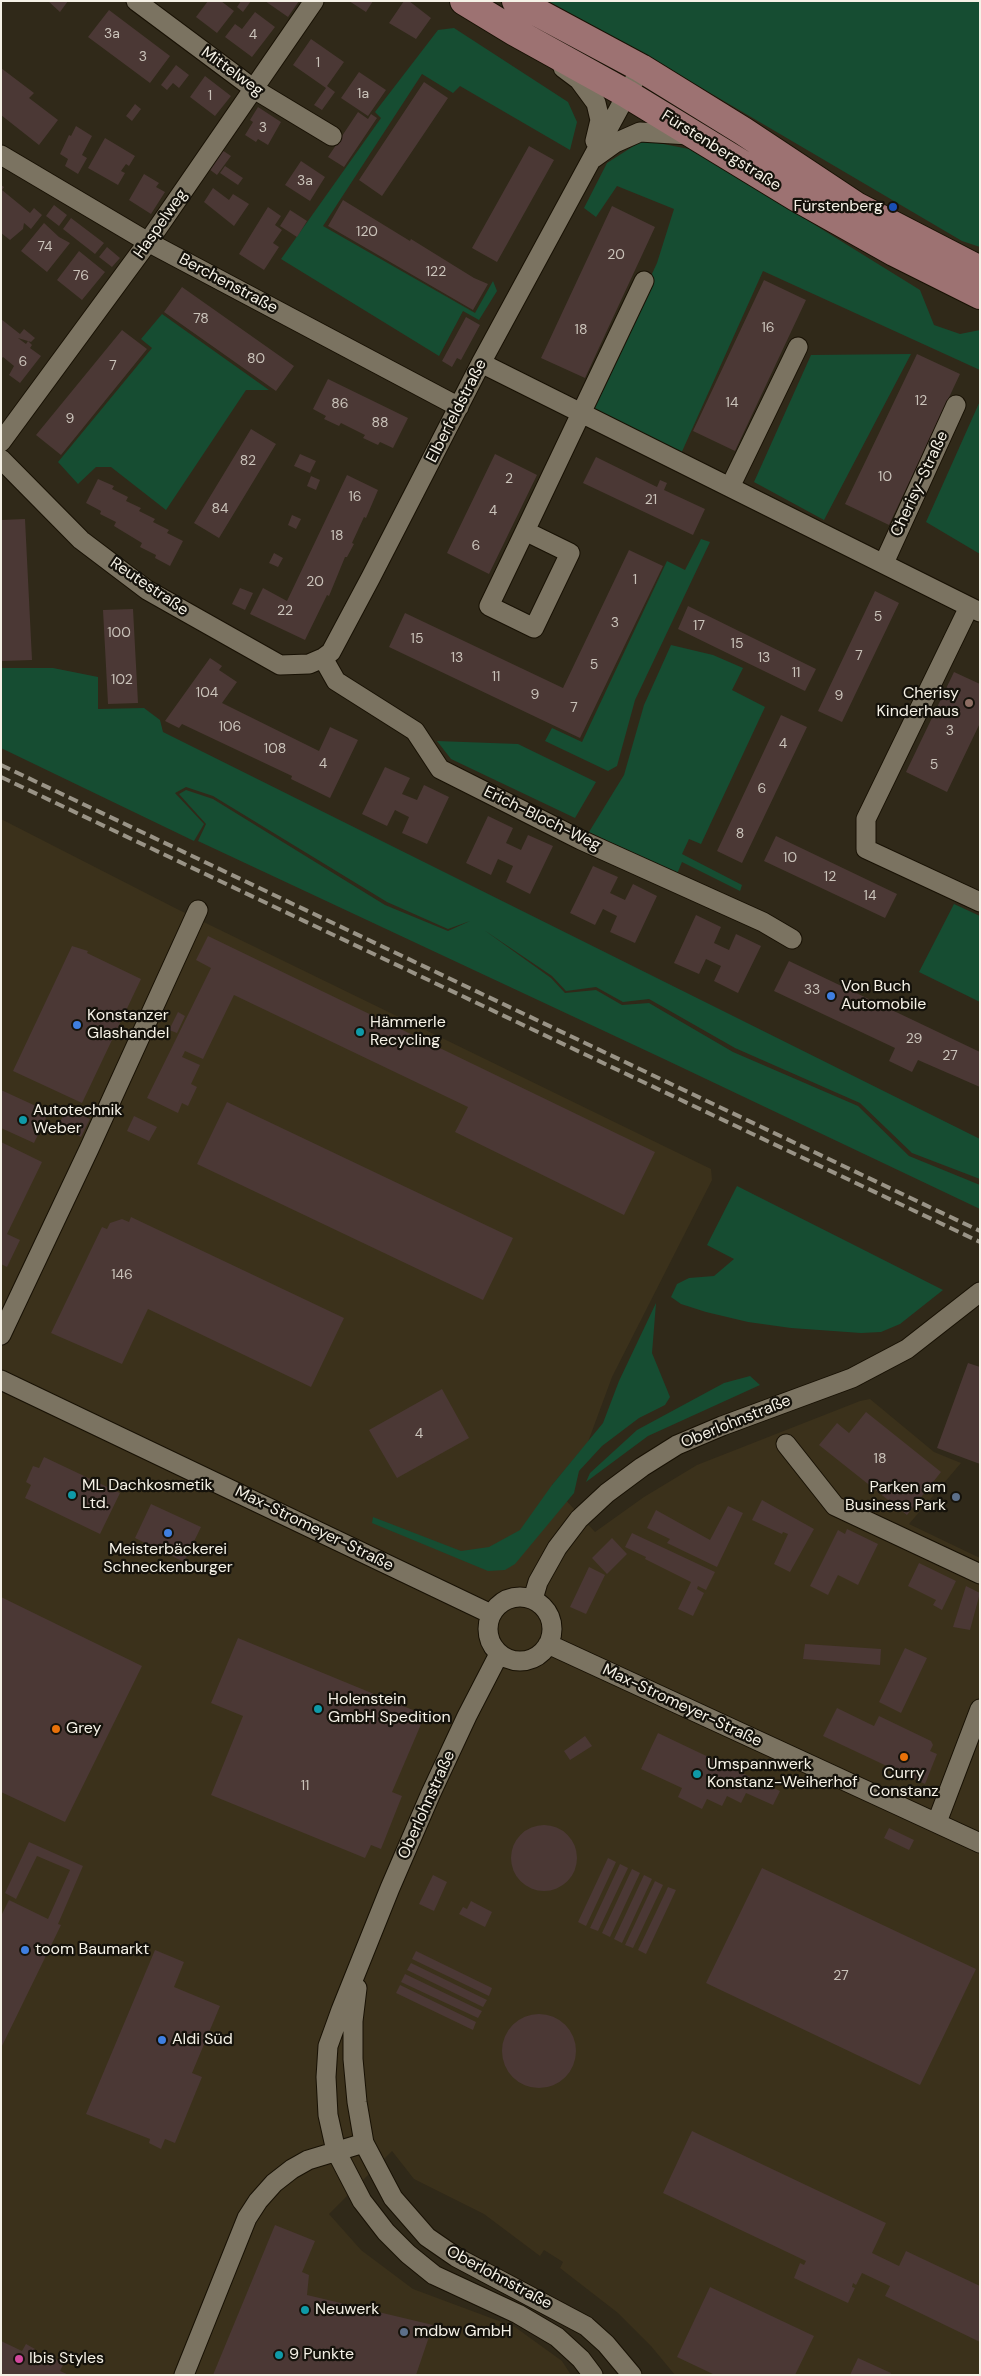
<!DOCTYPE html>
<meta charset="utf-8">
<style>
body{margin:0}
#map{position:relative;width:981px;height:2376px;overflow:hidden;background:#302919;font-family:"DM Sans",sans-serif}
canvas{display:block}
.frame{position:absolute;inset:0;border:2px solid #f5f1e6;pointer-events:none}
</style>
<div id="map">
<canvas width="981" height="2376"></canvas>
<div class="frame"></div>
</div>
<script>
const g = document.querySelector('canvas').getContext('2d');
g.lineJoin = 'round';
function fillPath(path, color) { g.fillStyle = color; g.fill(path, 'evenodd'); }
const shape = rows => new Path2D(rows.map(r => 'M' + r).join(''));
function stroke(path, color, width, dash) { g.strokeStyle = color; g.lineWidth = width; g.lineCap = dash ? 'butt' : 'round'; g.setLineDash(dash || []); g.stroke(path); }
function write(font, color, halo, rows, align = 'center') {
  g.font = font + ' "DM Sans",sans-serif'; g.lineWidth = 4.5; g.setLineDash([]); g.textBaseline = 'middle'; g.strokeStyle = halo; g.fillStyle = color; for (const [text, x, y, turn = 0] of rows) {
    g.save(); g.translate(x, y); g.rotate((+turn || 0) * Math.PI / 180); g.textAlign = isNaN(turn) ? turn : align; if (halo) g.strokeText(text, 0, 0); g.fillText(text, 0, 0); g.restore();
  }
}
fillPath(shape([
 [1,819,177,909,711,1169,712,1180,612,1377,588,1442,552,1485,595,1532,644,1497,697,1465,860,1401,870,1399,934,1452,961,1463,909,1524,980,1558,980,2375,675,2375,651,2346,618,2313,560,2268,563,2262,544,2250,540,2256,484,2214,414,2179,392,2151,329,2214,361,2250,413,2289,515,2327,562,2361,571,2375,1,2375]
]), '#3b311b');
fillPath(shape([
 [548,1,980,1,980,247,962,241,632,47],
 [454,28,568,102,577,122,570,150,460,86,453,93,422,74,323,226,475,313,493,281,497,291,479,320,463,311,439,356,281,259,381,118,375,112,438,30],
 [643,140,694,150,920,290,934,325,960,334,980,330,980,370,763,271,680,456,590,407,657,263,674,209,617,186,596,217,584,208,607,163],
 [162,314,269,390,246,390,166,510,111,467,96,467,78,484,58,462,152,348,141,339],
 [911,354,824,520,754,482,811,355],
 [980,401,980,554,926,522],
 [701,539,710,542,635,700,617,766,608,771,545,741,552,728,582,742,667,561,685,570],
 [671,645,713,655,743,668,732,690,765,707,701,844,689,839,682,854,742,885,740,891,682,862,677,874,589,832,624,775,644,705],
 [1,668,53,668,98,677,98,709,144,708,160,720,163,732,980,1139,980,1179,912,1153,860,1103,735,1048,649,999,623,1002,596,987,566,991,552,976,484,930,551,978,565,993,596,990,622,1005,649,1003,733,1052,858,1106,909,1156,980,1185,980,1209,664,1059,198,841,206,824,179,794,186,790,213,799,385,905,448,931,470,921,448,929,387,902,213,796,186,787,175,793,204,824,194,841,1,748],
 [437,741,518,744,596,782,575,818,451,759],
 [954,904,980,916,980,1002,919,972],
 [737,1186,858,1247,943,1290,900,1324,881,1332,861,1333,791,1328,748,1322,706,1312,681,1304,671,1297,677,1284,689,1278,714,1276,734,1259,707,1245],
 [656,1303,652,1353,670,1397,665,1405,639,1418,602,1446,579,1471,574,1493,515,1564,505,1570,488,1571,372,1523,373,1517,461,1551,489,1547,520,1530,552,1485,603,1423,619,1381],
 [750,1376,760,1385,648,1436,586,1482,590,1473,637,1430,724,1383]
]), '#164d32');
fillPath(shape([
 [48,1,68,1,60,12],
 [208,1,221,1,234,11,217,33,196,17],
 [241,1,251,1,243,12,237,7],
 [265,1,299,1,288,17],
 [349,1,373,1,366,12],
 [404,1,409,1,431,18,416,39,389,23],
 [109,10,170,56,150,83,88,37],
 [255,12,275,27,252,57,225,37,235,24,242,29],
 [311,39,344,62,327,86,335,92,322,110,314,105,326,88,293,65],
 [176,65,189,75,179,88,173,83,167,90,161,85],
 [1,68,34,93,29,98,58,120,39,145,1,115],
 [359,72,386,90,368,116,341,98],
 [205,76,231,96,215,116,190,97],
 [424,82,448,98,382,196,359,180],
 [135,104,141,109,132,121,126,116],
 [258,107,281,122,268,145,258,139,256,142,245,135,253,122,250,120],
 [358,112,368,119,371,114,377,118,344,167,328,157],
 [76,126,92,136,82,155,87,158,78,174,65,166,68,159,60,154,69,135,71,136],
 [105,138,135,156,129,166,126,164,121,171,125,173,118,185,88,168],
 [529,146,554,160,497,262,472,248],
 [222,150,231,156,217,175,209,169],
 [301,161,325,177,310,201,285,185],
 [225,166,243,178,238,185,220,173],
 [144,174,159,183,156,187,165,192,151,214,129,200],
 [1,185,4,187,2,190,30,213,34,208,42,215,31,229,24,223,23,229,10,240,1,233],
 [213,188,229,200,233,194,249,204,234,226,204,202],
 [343,200,410,241,411,239,474,278,488,284,473,310,328,226],
 [54,205,67,215,59,226,46,216],
 [612,206,655,227,585,378,541,358],
 [268,207,281,216,275,225,282,230,273,243,279,247,264,270,239,254],
 [290,210,307,221,297,237,280,226],
 [71,218,104,243,95,254,63,229],
 [44,223,59,237,70,243,47,272,21,251],
 [107,247,120,258,112,267,99,257],
 [79,251,105,272,82,300,57,280],
 [764,280,806,300,735,451,693,431],
 [182,287,294,366,276,391,164,312],
 [466,317,480,325,461,360,457,358,452,367,442,361],
 [1,319,20,334,24,329,35,338,31,342,18,338,26,344,28,341,32,345,30,348,41,356,20,383,9,375,14,366,3,357,1,359],
 [122,330,147,349,61,455,36,435],
 [917,354,960,374,889,525,845,504],
 [328,379,408,418,393,448,380,442,378,445,363,438,365,435,341,423,339,426,324,419,326,416,313,409],
 [251,429,276,444,219,538,194,523],
 [300,454,316,461,310,473,294,466],
 [495,454,537,475,489,574,447,553],
 [596,457,657,487,660,480,667,483,664,490,705,509,693,535,583,483],
 [347,475,378,490,366,518,364,517,352,543,354,544,347,557,345,557,329,596,327,595,305,640,250,614,263,588,287,601],
 [311,476,320,480,316,490,307,486],
 [98,479,114,486,112,489,128,497,126,501,141,508,139,511,155,519,153,522,169,530,167,533,183,541,170,566,155,558,156,555,140,547,142,543,114,526,116,522,100,514,101,511,86,503],
 [292,515,301,519,296,529,288,525],
 [25,519,32,660,2,661,1,520],
 [629,550,663,566,580,738,389,647,405,613,563,688],
 [274,553,283,558,278,567,269,563],
 [240,588,253,593,245,610,232,604],
 [875,591,899,603,842,722,818,711],
 [688,606,816,669,805,691,678,629],
 [133,609,138,703,108,704,103,610],
 [210,658,222,666,219,670,237,682,222,703,319,751,330,727,358,740,330,798,291,779,292,776,182,724,179,728,165,721],
 [954,672,980,684,980,723,947,792,906,772],
 [781,715,807,727,742,863,717,851],
 [385,767,410,778,402,794,417,800,424,785,449,797,427,844,402,833,409,817,395,810,387,826,362,814],
 [488,816,513,828,506,843,521,850,528,835,553,846,530,894,506,882,513,866,498,859,491,875,466,863],
 [776,836,897,894,885,918,764,861],
 [593,866,618,877,610,893,625,900,633,884,657,896,635,943,610,932,617,916,603,909,595,925,570,913],
 [696,915,721,927,714,943,729,950,736,934,761,946,738,993,714,981,721,966,706,959,699,974,674,963],
 [208,936,655,1152,624,1215,455,1132,468,1107,234,995,203,1059,185,1051,182,1057,200,1065,191,1084,197,1087,188,1106,182,1103,178,1113,147,1098,211,968,196,960],
 [72,946,88,951,87,953,141,979,82,1103,13,1071],
 [789,961,980,1052,980,1087,918,1060,912,1072,889,1061,895,1048,774,991],
 [178,1012,185,1016,177,1033,169,1030],
 [1,1090,49,1112,34,1143,1,1128],
 [227,1102,513,1238,483,1300,197,1164],
 [67,1108,90,1119,81,1137,58,1126],
 [134,1116,157,1127,149,1141,127,1131],
 [1,1142,42,1162,7,1234,20,1240,7,1267,1,1264],
 [131,1217,344,1318,311,1387,148,1309,122,1364,51,1333,102,1227,107,1229,110,1223,122,1219,129,1222],
 [968,1363,980,1367,980,1464,937,1448],
 [442,1389,469,1438,397,1478,369,1430],
 [866,1412,941,1472,907,1515,819,1445,837,1423,849,1433],
 [44,1457,120,1493,100,1534,25,1498,31,1485,26,1482,33,1466,39,1468],
 [762,1500,814,1529,790,1572,774,1564,788,1534,783,1532,782,1534,752,1520],
 [151,1504,201,1527,184,1562,135,1538],
 [728,1506,743,1513,717,1567,667,1543,670,1539,647,1528,656,1510,710,1540],
 [847,1529,878,1544,858,1585,838,1575,828,1595,810,1586,838,1530,845,1534],
 [632,1533,715,1572,706,1590,698,1586,697,1589,704,1593,693,1616,678,1609,691,1582,645,1559,646,1557,625,1547],
 [612,1538,627,1554,607,1574,592,1558],
 [919,1563,956,1581,942,1610,933,1605,936,1600,908,1586],
 [589,1567,605,1575,586,1614,570,1607],
 [966,1586,980,1593,970,1630,953,1627],
 [1,1597,142,1666,65,1822,1,1792],
 [238,1638,425,1715,392,1792,402,1796,381,1849,371,1845,365,1858,211,1795,243,1716,211,1703],
 [805,1644,881,1649,880,1665,803,1659],
 [905,1648,927,1658,901,1713,879,1702],
 [837,1708,874,1726,879,1716,931,1741,933,1745,930,1751,937,1754,925,1784,823,1736],
 [658,1733,780,1791,773,1805,746,1793,741,1803,727,1796,722,1806,707,1799,702,1809,678,1797,682,1788,641,1769],
 [585,1736,592,1746,570,1760,564,1751],
 '511 1858a33 33 0 1 1 66 0a33 33 0 1 1-66 0Z',
 [889,1828,914,1840,909,1850,884,1838],
 [29,1842,83,1866,58,1924,61,1925,1,2048,1,1916,9,1900,48,1919,70,1870,37,1856,16,1899,5,1893],
 [608,1858,616,1862,586,1926,578,1922],
 [620,1864,628,1868,598,1931,590,1928],
 [762,1868,976,1969,920,2085,706,1983],
 [632,1869,640,1873,610,1937,602,1933],
 [433,1875,447,1882,434,1911,419,1904],
 [644,1875,652,1879,622,1943,614,1939],
 [655,1881,663,1885,633,1948,625,1945],
 [668,1887,676,1890,646,1954,638,1950],
 [471,1901,492,1912,485,1927,459,1914,463,1907,467,1909],
 [155,1950,184,1962,174,1987,220,2006,192,2073,202,2077,175,2143,165,2139,161,2149,149,2143,150,2139,86,2114],
 [416,1951,492,1988,489,1996,412,1959],
 [411,1963,487,2000,483,2007,407,1970],
 [405,1974,482,2011,478,2018,401,1982],
 [400,1985,476,2022,473,2030,396,1993],
 '502 2051a37 37 0 1 1 74 0a37 37 0 1 1-74 0Z',
 [692,2131,886,2223,872,2253,899,2266,906,2251,980,2286,980,2342,885,2296,890,2286,862,2273,856,2285,853,2283,852,2287,855,2288,848,2303,794,2278,800,2263,804,2265,806,2261,663,2193],
 [275,2225,315,2241,302,2272,309,2275,307,2295,433,2325,416,2375,213,2375],
 [710,2287,814,2336,795,2375,715,2375,677,2357],
 [1,2341,22,2351,26,2344,35,2349,31,2357,51,2366,54,2358,64,2363,60,2371,69,2375,1,2375],
 [858,2358,891,2373,890,2375,850,2375]
]), '#4b3835');
const street = shape([
 [136,1,254,89,332,136],
 [563,68,579,80,596,103,600,120,595,141],
 [1,155,148,242,459,407],
 [594,158,615,143,640,132,689,135],
 [481,363,980,612],
 [1,442,148,242,314,1],
 [1,459,81,540,147,590,280,665,309,664,323,658,331,652,371,577,481,363,641,68],
 [730,487,798,347],
 [525,531,489,606,534,628,570,553,525,531,644,281],
 [884,563,956,405],
 [969,607,866,819,866,849,980,902],
 [323,658,336,681,415,731,440,769,581,840,763,922,792,939],
 [1,1335,89,1149,198,910],
 [1,1380,491,1614],
 [786,1444,835,1506,980,1574],
 '488 1629a32 32 0 1 1 64 0a32 32 0 1 1-64 0Z',
 [533,1599,538,1582,557,1548,579,1519,607,1493,642,1467,677,1445,722,1426,852,1378,907,1349,980,1292],
 [548,1644,980,1843],
 [499,1654,467,1716,431,1793,390,1888,341,2010,328,2046,326,2077,328,2115,336,2151,362,2201,386,2232,408,2254,434,2275,518,2314,557,2337,581,2359,593,2375],
 [937,1822,980,1709],
 [357,1988,353,2021,353,2059,357,2102,364,2143,393,2198,427,2237,456,2257,586,2326,606,2344,632,2375],
 [184,2375,247,2218,258,2201,274,2183,292,2169,308,2160,364,2143]
]);
const secondary = shape([
 [464,1,515,32,627,94,796,197,894,252,980,295],
 [516,1,641,68,743,131,856,206,980,270]
]);
stroke(street, '#181104', 21);
stroke(secondary, '#181104', 30);
stroke(street, '#7b7361', 19);
stroke(secondary, '#9d7272', 28);
stroke(shape([
 [1,765,980,1231],
 [1,777,980,1242]
]), '#999386', 4, [10, 5]);
for (const [x, y, r, color] of [
 [893,207,5,"#1a4fb4"],
 [969,703,5,"#8d6e63"],
 [831,996,5,"#3f7fe0"],
 [77,1025,5,"#3f7fe0"],
 [360,1032,5,"#0f9aa8"],
 [23,1120,5,"#0f9aa8"],
 [72,1495,5,"#0f9aa8"],
 [956,1497,5,"#5c6f8a"],
 [168,1533,5,"#3f7fe0"],
 [318,1709,5,"#0f9aa8"],
 [56,1729,5,"#e8710a"],
 [904,1757,5,"#e8710a"],
 [697,1774,5,"#0f9aa8"],
 [25,1950,5,"#3f7fe0"],
 [162,2040,5,"#3f7fe0"],
 [305,2310,5,"#0f9aa8"],
 [404,2332,5,"#5c6f8a"],
 [279,2355,5,"#0f9aa8"],
 [19,2359,5,"#d1479c"]
]) { const dot = new Path2D(); dot.arc(x, y, r, 0, 2 * Math.PI); g.fillStyle = color; g.fill(dot); stroke(dot, '#15120b', 2); }
write('14px', '#cac3ba', null, [
 ["3a",112,34],
 ["4",253,35],
 ["3",143,57],
 ["1",318,63],
 ["1a",363,94],
 ["1",210,96],
 ["3",263,128],
 ["3a",305,181],
 ["120",367,232],
 ["74",45,247],
 ["20",616,255],
 ["122",436,272],
 ["76",81,276],
 ["78",201,319],
 ["16",768,328],
 ["18",581,330],
 ["80",256,359],
 ["6",23,362],
 ["7",113,366],
 ["12",921,401],
 ["14",732,403],
 ["86",340,404],
 ["9",70,419],
 ["88",380,423],
 ["82",248,461],
 ["10",885,477],
 ["2",509,479],
 ["16",355,497],
 ["21",651,500],
 ["84",220,509],
 ["4",493,511],
 ["18",337,536],
 ["6",476,546],
 ["1",635,580],
 ["20",315,582],
 ["22",285,611],
 ["5",878,617],
 ["3",615,623],
 ["17",699,626],
 ["100",119,633],
 ["15",417,639],
 ["15",737,644],
 ["7",859,656],
 ["13",457,658],
 ["13",764,658],
 ["5",594,665],
 ["11",796,673],
 ["11",496,677],
 ["102",122,680],
 ["104",207,693],
 ["9",535,695],
 ["9",839,696],
 ["7",574,708],
 ["106",230,727],
 ["3",950,731],
 ["4",783,744],
 ["108",275,749],
 ["4",323,764],
 ["5",934,765],
 ["6",762,789],
 ["8",740,834],
 ["10",790,858],
 ["12",830,877],
 ["14",870,896],
 ["33",812,990],
 ["29",914,1039],
 ["27",950,1056],
 ["146",122,1275],
 ["4",419,1434],
 ["18",880,1459],
 ["11",305,1786],
 ["27",841,1976]
]);
write('16px', '#f5f1e6', '#15120b', [
 ["Mittelweg",232,72,36],
 ["Fürstenbergstraße",721,151,32],
 ["Haspelweg",161,224,-55],
 ["Berchenstraße",228,284,28],
 ["Elberfeldstraße",457,411,-63],
 ["Cherisy-Straße",920,484,-65],
 ["Reutestraße",149,587,34],
 ["Erich-Bloch-Weg",542,819,26],
 ["Oberlohnstraße",736,1422,-22],
 ["Max-Stromeyer-Straße",314,1529,26],
 ["Max-Stromeyer-Straße",682,1706,25],
 ["Oberlohnstraße",427,1805,-66],
 ["Oberlohnstraße",499,2278,28]
]);
write('16px', '#f5f1e6', '#15120b', [
 ["Fürstenberg",883,207,"right"],
 ["Cherisy",959,694,"right"],
 ["Kinderhaus",959,712,"right"],
 ["Von Buch",841,987],
 ["Automobile",841,1005],
 ["Konstanzer",87,1016],
 ["Glashandel",87,1034],
 ["Hämmerle",370,1023],
 ["Recycling",370,1041],
 ["Autotechnik",33,1111],
 ["Weber",33,1129],
 ["ML Dachkosmetik",82,1486],
 ["Ltd.",82,1504],
 ["Parken am",946,1488,"right"],
 ["Business Park",946,1506,"right"],
 ["Meisterbäckerei",168,1550,"center"],
 ["Schneckenburger",168,1568,"center"],
 ["Holenstein",328,1700],
 ["GmbH Spedition",328,1718],
 ["Grey",66,1729],
 ["Umspannwerk",707,1765],
 ["Konstanz-Weiherhof",707,1783],
 ["Curry",904,1774,"center"],
 ["Constanz",904,1792,"center"],
 ["toom Baumarkt",35,1950],
 ["Aldi Süd",172,2040],
 ["Neuwerk",315,2310],
 ["mdbw GmbH",414,2332],
 ["9 Punkte",289,2355],
 ["Ibis Styles",29,2359]
], 'left');
</script>
